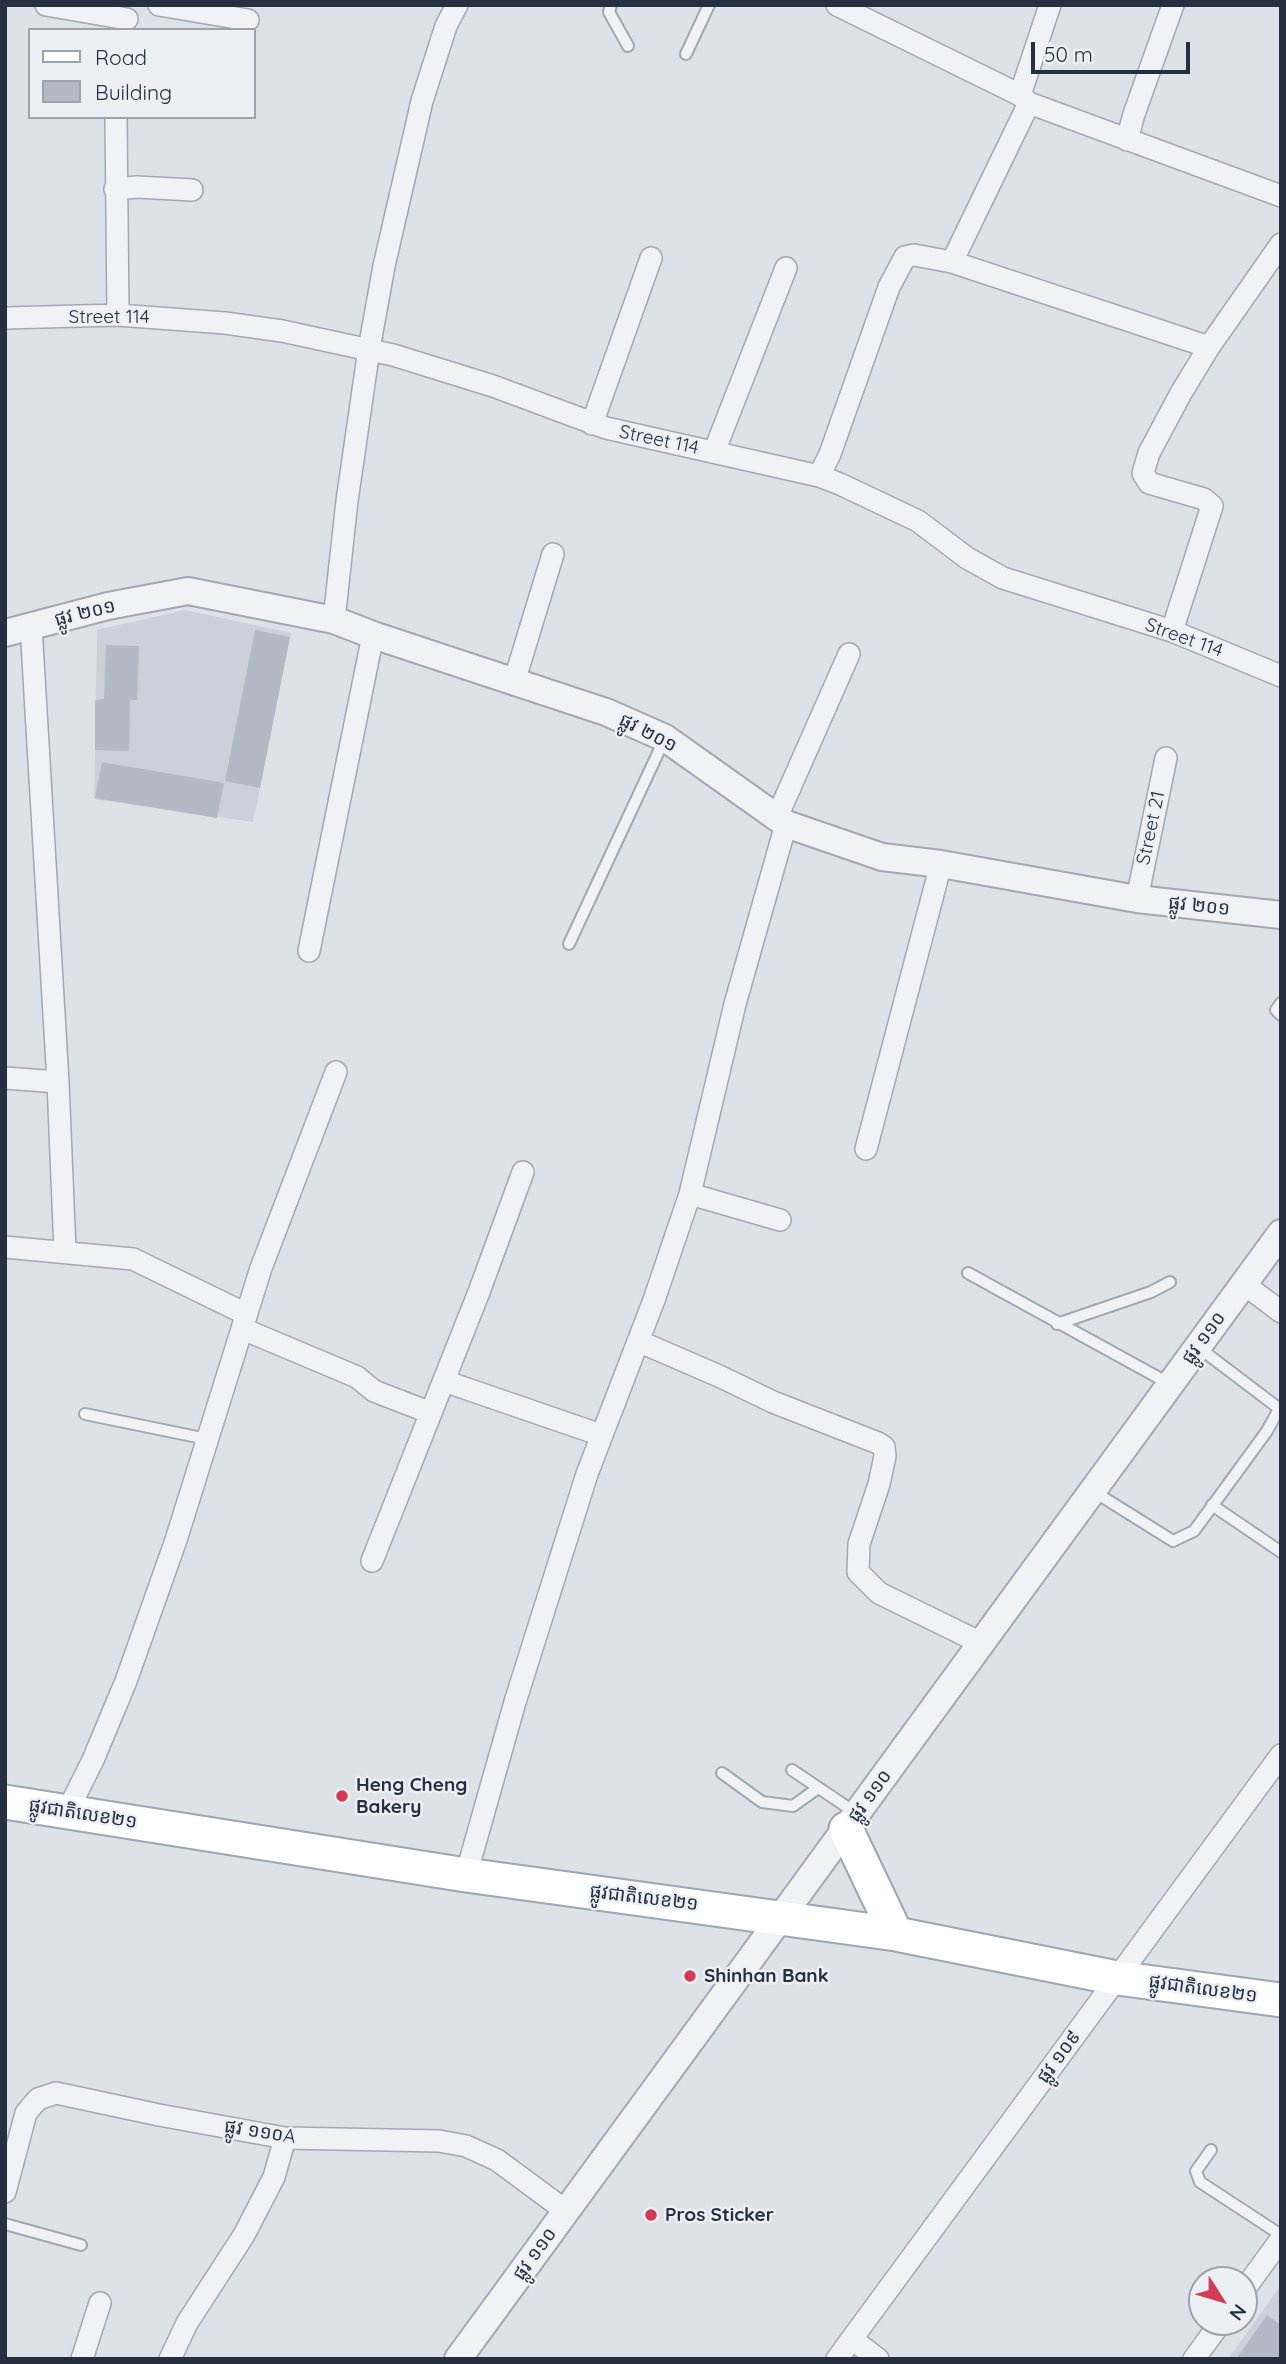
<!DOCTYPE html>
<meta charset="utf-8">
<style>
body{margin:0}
#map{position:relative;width:1286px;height:2364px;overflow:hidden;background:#dde1e8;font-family:Quicksand,sans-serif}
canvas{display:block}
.frame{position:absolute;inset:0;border:7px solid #262f3f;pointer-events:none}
.legend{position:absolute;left:28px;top:28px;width:228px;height:91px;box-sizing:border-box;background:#ecf0f5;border:2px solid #9da3ac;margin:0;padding:9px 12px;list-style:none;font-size:21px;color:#262f3f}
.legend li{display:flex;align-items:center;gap:14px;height:35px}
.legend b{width:35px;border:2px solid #9da3ac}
.north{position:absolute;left:1188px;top:2266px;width:70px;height:70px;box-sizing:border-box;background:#ecf0f5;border:2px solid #9da3ac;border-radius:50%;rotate:127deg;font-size:19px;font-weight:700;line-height:28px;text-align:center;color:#262f3f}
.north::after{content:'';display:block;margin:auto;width:24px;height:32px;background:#d43a53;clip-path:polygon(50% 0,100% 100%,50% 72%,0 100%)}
.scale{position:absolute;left:1031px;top:42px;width:159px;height:32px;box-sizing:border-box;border:4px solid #262f3f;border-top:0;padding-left:9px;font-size:21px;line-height:24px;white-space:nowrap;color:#262f3f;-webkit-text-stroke:5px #ecf0f5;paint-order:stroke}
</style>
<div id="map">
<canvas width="1286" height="2364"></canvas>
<div class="frame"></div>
<ul class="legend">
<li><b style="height:9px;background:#fff"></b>Road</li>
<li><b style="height:19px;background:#b4bac5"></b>Building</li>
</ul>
<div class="north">N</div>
<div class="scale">50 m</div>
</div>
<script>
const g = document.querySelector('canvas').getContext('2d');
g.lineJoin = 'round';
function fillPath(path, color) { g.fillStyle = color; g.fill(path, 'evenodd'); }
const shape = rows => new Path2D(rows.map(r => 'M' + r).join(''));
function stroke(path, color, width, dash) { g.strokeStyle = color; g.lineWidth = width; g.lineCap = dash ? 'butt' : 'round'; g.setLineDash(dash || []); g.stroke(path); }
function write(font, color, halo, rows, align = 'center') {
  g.font = font + ' Quicksand,"Noto Sans Khmer",sans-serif'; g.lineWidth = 5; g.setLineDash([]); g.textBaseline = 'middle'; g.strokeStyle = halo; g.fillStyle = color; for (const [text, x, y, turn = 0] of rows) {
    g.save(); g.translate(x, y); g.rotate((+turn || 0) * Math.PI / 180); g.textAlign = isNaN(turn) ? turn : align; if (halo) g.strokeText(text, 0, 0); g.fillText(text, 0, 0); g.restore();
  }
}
fillPath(shape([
 [185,610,291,633,253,822,94,799,97,630],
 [1281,2285,1281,2359,1228,2359]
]), '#cbd0da');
fillPath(shape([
 [255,630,290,637,260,788,225,781],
 [106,645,139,646,137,700,130,700,129,751,95,750,95,700,104,699],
 [102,762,224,783,217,818,95,798],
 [1267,2315,1281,2325,1281,2353,1277,2359,1236,2359]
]), '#b4bac5');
const service = shape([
 [611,5,609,12,628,46],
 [686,54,709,5],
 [569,944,665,738],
 [1281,1003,1276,1010,1281,1015],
 [968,1273,1170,1384],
 [1057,1324,1151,1292,1170,1282],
 [1198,1347,1281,1410],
 [85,1414,207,1439],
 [1093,1491,1173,1541,1194,1531,1267,1431,1279,1409],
 [1212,1505,1281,1552],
 [792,1770,856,1813],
 [722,1773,762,1802,793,1806,818,1788],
 [1211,2150,1196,2171,1200,2182,1281,2235],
 [5,2224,81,2245]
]);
const minor = shape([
 [46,5,127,19],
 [159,5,248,20],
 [837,5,1020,95,1029,103,1281,196],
 [1020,95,1050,5],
 [116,117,118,315],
 [1127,140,1134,114,1173,5],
 [115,189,137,187,192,190],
 [952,262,1029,103],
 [5,318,118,315,225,323,282,331,393,355,493,386,606,428,819,476,840,484,918,521,967,558,1003,578,1172,631,1281,676],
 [592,424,651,258],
 [714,452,786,268],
 [819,476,830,454,889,287,905,257,914,255,952,262,1209,347],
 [334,620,347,501,369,349,384,266,422,101,446,26,457,5],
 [31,626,58,1082,65,1251],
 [1172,631,1212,506,1204,499,1149,483,1143,473,1149,453,1181,393,1209,347,1281,244],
 [514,682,553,554],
 [777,817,849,654],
 [1137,899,1166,758],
 [309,951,373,635],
 [5,1078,58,1082],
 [866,1149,941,864],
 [690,1194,780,1220],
 [5,1247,133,1259,246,1314],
 [1244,1284,1281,1312],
 [243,1329,357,1377,374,1391,431,1413],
 [638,1341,719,1376,773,1402,878,1443,884,1447,885,1456,879,1484,859,1544,858,1572,879,1593,981,1643],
 [444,1381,601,1435],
 [372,1561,479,1292,523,1172],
 [67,1812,93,1760,126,1681,176,1540,261,1268,336,1072],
 [466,1875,515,1702,587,1474,654,1300,690,1194,735,1004,786,824],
 [5,2192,26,2113,38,2099,56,2093,159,2115,285,2138,439,2141,466,2146,497,2160,566,2211],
 [1244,2290,1281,2239],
 [852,2339,878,2359],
 [82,2359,100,2303],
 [170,2359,187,2323,244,2235,274,2177,285,2138],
 [837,2359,1281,1755],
 [1194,2359,1221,2322]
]);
const tertiary = shape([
 [5,633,108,606,188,591,334,620,373,635,606,712,665,738,786,824,882,857,941,864,1137,899,1281,915],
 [458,2359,1281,1233]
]);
const primary = shape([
 [5,1802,466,1875,896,1934,1117,1978,1281,2000],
 [846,1829,896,1934]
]);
stroke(service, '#a2a8b2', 14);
stroke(minor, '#a2a8b2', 24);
stroke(tertiary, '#a2a8b2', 30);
stroke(primary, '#9ca6b4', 37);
stroke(service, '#f0f2f6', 10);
stroke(minor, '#f0f2f6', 21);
stroke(tertiary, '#f0f2f6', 26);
stroke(primary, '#fff', 33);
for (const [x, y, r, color] of [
 [342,1796,7,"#d43a53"],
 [690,1976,7,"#d43a53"],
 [651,2215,7,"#d43a53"]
]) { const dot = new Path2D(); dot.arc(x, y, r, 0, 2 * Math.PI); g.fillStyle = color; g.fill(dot); stroke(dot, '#ecf0f5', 2.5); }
write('19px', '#262f3f', '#ecf0f5', [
 ["Street 114",109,317],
 ["Street 114",659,440,12],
 ["ផ្លូវ ២០១",85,613,-14],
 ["Street 114",1184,638,20],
 ["ផ្លូវ ២០១",648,733,27],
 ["Street 21",1151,828,-78],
 ["ផ្លូវ ២០១",1199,906,6],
 ["ផ្លូវ ១១០",1204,1338,-54],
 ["ផ្លូវ ១១០",870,1796,-54],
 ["ផ្លូវជាតិលេខ២១",83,1814,9],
 ["ផ្លូវជាតិលេខ២១",644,1898,7],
 ["ផ្លូវជាតិលេខ២១",1203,1989,8],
 ["ផ្លូវ ១០៩",1059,2057,-54],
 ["ផ្លូវ ១១០A",260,2132,9],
 ["ផ្លូវ ១១០",535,2254,-54]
]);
write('bold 19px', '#262f3f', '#ecf0f5', [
 ["Heng Cheng",356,1785],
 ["Bakery",356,1807],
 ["Shinhan Bank",704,1976],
 ["Pros Sticker",665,2215]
], 'left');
</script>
